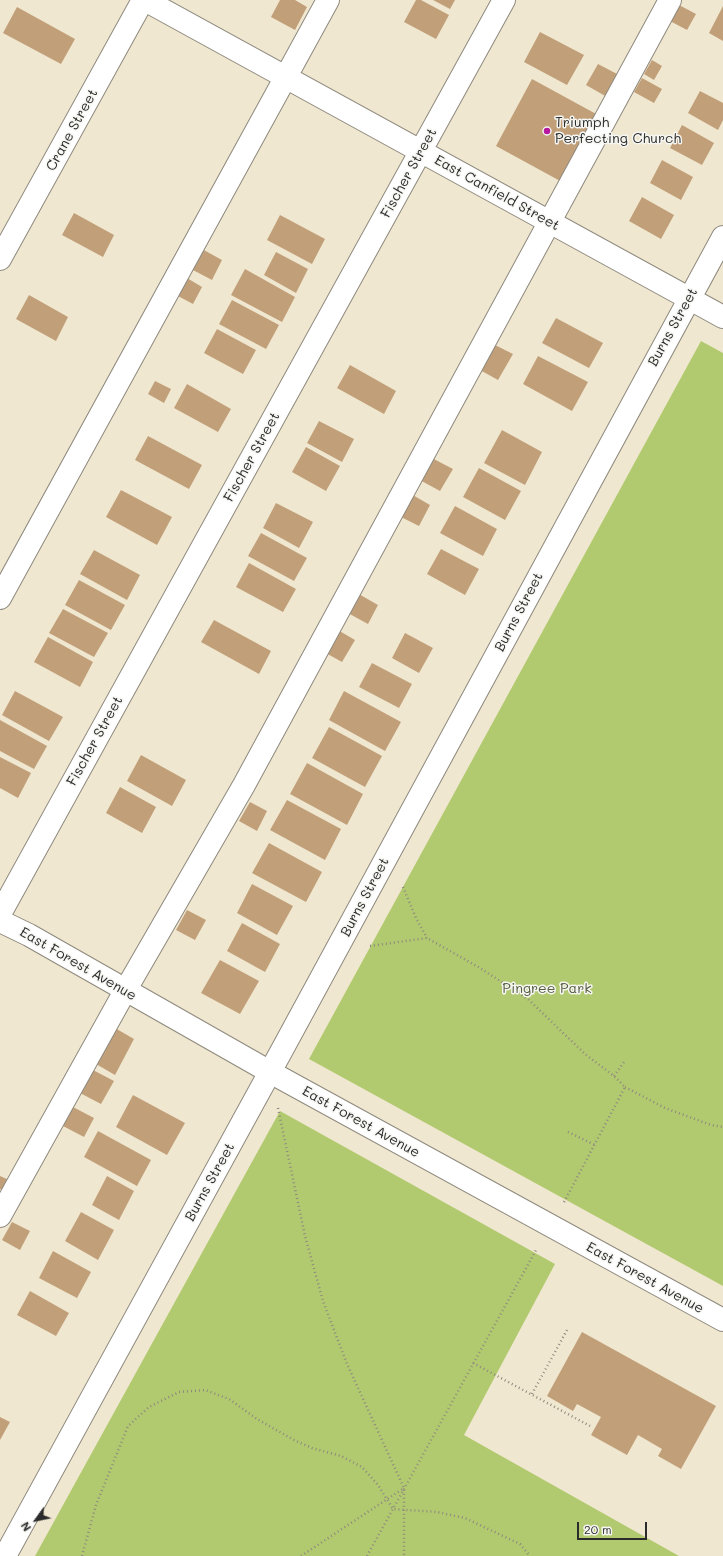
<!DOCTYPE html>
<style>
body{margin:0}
#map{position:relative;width:723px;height:1556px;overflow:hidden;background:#f0e7d0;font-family:Mali,sans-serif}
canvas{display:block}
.north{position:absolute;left:16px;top:1500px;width:40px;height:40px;-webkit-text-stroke:3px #f6f6f2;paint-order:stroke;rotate:237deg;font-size:11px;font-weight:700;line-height:16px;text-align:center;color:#2b2b2b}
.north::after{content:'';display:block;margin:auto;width:14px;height:18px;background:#2b2b2b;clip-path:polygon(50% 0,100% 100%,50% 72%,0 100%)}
.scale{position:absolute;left:577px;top:1522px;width:70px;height:18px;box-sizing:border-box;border:2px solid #2b2b2b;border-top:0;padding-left:5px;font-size:12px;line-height:14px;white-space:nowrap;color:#2b2b2b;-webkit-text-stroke:3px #f6f6f2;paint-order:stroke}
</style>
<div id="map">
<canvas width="723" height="1556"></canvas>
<div class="north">N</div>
<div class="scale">20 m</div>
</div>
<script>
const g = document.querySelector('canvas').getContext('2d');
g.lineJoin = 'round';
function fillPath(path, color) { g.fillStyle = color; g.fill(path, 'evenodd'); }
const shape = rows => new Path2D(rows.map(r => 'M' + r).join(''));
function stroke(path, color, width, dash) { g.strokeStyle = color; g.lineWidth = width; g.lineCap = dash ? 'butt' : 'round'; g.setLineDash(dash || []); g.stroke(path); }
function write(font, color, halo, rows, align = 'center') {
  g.font = font + ' Mali,sans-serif'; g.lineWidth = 3; g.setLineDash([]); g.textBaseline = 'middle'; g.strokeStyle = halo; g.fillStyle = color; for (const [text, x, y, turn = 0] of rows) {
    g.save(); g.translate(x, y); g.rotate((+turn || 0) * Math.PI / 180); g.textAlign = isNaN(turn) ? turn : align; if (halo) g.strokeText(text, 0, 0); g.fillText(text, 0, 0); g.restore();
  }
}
fillPath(shape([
 [701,341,723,353,723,1286,309,1059],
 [280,1111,555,1264,464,1435,679,1556,35,1556]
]), '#b2ca6f');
fillPath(shape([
 [280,0,295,0,307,7,295,30,271,17],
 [416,0,421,0,449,15,436,39,404,22],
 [433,0,455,0,450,9],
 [679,5,696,14,687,30,670,21],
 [723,6,723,41,709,33],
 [17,7,75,39,61,64,3,33],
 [540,32,584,55,567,85,524,62],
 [652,60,662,66,654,80,644,74],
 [598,64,619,75,607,97,586,85],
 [642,78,662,89,654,103,634,92],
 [532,79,598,115,562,182,496,146],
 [700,91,723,103,723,120,718,130,688,113],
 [682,125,714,143,702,165,670,148],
 [662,160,693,177,681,200,650,183],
 [642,197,674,215,661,239,629,221],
 [74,213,114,235,103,257,62,235],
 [280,215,325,239,312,264,267,240],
 [202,249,222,260,212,280,191,269],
 [276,252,308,269,296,293,264,275],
 [245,269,295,297,282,322,231,295],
 [187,278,202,287,193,304,178,296],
 [29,295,68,317,56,341,16,319],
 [232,300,279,325,266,349,219,324],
 [556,318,603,343,589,368,542,343],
 [217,329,256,350,243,374,204,353],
 [493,344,513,354,498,380,480,370],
 [538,356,588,382,572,411,523,384],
 [350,365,396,391,384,414,337,388],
 [155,381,171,389,164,403,148,394],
 [187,384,231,409,218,432,174,408],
 [319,421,354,439,342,462,307,443],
 [502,430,542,452,525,485,484,463],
 [148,436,202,465,189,489,135,460],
 [306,447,340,466,326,491,292,472],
 [430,457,453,469,440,491,418,479],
 [479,468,521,491,505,520,463,497],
 [121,490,172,517,157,545,106,517],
 [411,494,430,505,419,526,399,516],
 [276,503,313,522,299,548,263,528],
 [455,506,497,529,483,556,440,533],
 [261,533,307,558,294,581,248,556],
 [441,549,479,569,465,595,427,574],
 [94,550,140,575,127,600,80,574],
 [249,563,296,589,283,612,236,587],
 [79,580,125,605,111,630,65,605],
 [357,593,378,605,368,624,346,612],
 [63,609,108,633,94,657,49,633],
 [214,620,271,651,259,674,201,642],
 [336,629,355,640,342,662,324,652],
 [405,633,433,648,419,673,392,658],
 [48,637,93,662,80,687,34,662],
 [372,663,412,684,399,708,359,687],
 [15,691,63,717,49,741,2,715],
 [344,691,401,722,385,751,329,720],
 [0,720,47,746,34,769,0,751],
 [329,727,382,756,365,787,312,758],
 [141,755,186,780,172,806,127,781],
 [0,757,31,773,18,798,0,788],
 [307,763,363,794,347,825,290,794],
 [120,787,156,807,142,833,106,813],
 [287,800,341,829,325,860,270,830],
 [250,802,267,811,257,831,239,821],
 [269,843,322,872,306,902,252,873],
 [252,884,293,906,277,935,237,913],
 [187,910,206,920,195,940,176,930],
 [242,923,280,944,265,972,227,951],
 [220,960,259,981,240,1014,201,993],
 [115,1028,134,1039,115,1075,96,1064],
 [93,1070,114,1081,101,1104,80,1093],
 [133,1095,185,1123,167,1155,116,1127],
 [73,1107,94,1118,84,1137,63,1126],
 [98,1131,151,1160,137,1186,84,1157],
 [0,1176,9,1180,3,1190,0,1189],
 [107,1176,134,1191,119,1220,92,1205],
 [81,1212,114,1230,98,1260,65,1241],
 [12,1222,30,1231,20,1250,2,1240],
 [53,1251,91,1272,77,1298,39,1278],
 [30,1291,69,1313,56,1336,17,1315],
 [582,1332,716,1406,681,1469,658,1456,662,1449,638,1435,627,1455,591,1435,601,1417,577,1404,573,1411,547,1396],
 [0,1417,10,1422,0,1440]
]), '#c1a079');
const minor = shape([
 [145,0,723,317],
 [0,259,143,0],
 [0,598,328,0],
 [0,914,504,0],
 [0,1216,125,991,244,785,670,0],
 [5,1556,282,1050,723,237]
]);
const major = shape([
 [0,921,29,935,270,1072,723,1320]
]);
stroke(minor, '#8e897e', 24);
stroke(major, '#8e897e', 24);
stroke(shape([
 [403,887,416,918,427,938],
 [370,946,427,938,480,968,528,999,585,1054,614,1076,625,1087,563,1204],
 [614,1076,624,1062],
 [625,1087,665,1108,711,1125,723,1127],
 [278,1108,305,1236,323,1301,347,1364,404,1488,404,1556],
 [568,1132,595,1145],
 [473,1363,590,1426],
 [532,1394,567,1330],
 [82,1556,96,1505,128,1426,149,1407,179,1392,205,1390,229,1399,257,1419,294,1440,312,1448,341,1456,362,1467,378,1485,393,1509,437,1512,465,1518,520,1544,530,1556],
 [301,1556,404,1488],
 [367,1556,536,1250]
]), '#8e897e', 2.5, [1, 3]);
stroke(minor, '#fff', 22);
stroke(major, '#fff', 22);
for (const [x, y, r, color] of [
 [547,131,4,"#b5179e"]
]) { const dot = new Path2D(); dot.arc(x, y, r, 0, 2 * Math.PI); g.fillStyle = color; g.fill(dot); stroke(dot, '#f6f6f2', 1.5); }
write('14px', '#2b2b2b', '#f6f6f2', [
 ["Triumph",555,123],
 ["Perfecting Church",555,139]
], 'left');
write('14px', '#2b2b2b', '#f6f6f2', [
 ["Crane Street",72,130,-61],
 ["Fischer Street",409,173,-61],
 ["East Canfield Street",497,193,29],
 ["Burns Street",673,327,-61],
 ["Fischer Street",252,457,-61],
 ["Burns Street",519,612,-62],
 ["Fischer Street",95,741,-61],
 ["Burns Street",365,897,-62],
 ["East Forest Avenue",78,964,30],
 ["East Forest Avenue",361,1122,29],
 ["Burns Street",210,1182,-61],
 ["East Forest Avenue",645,1278,29]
]);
write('14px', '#545b3f', '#f6f6f2', [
 ["Pingree Park",547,989]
]);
</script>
